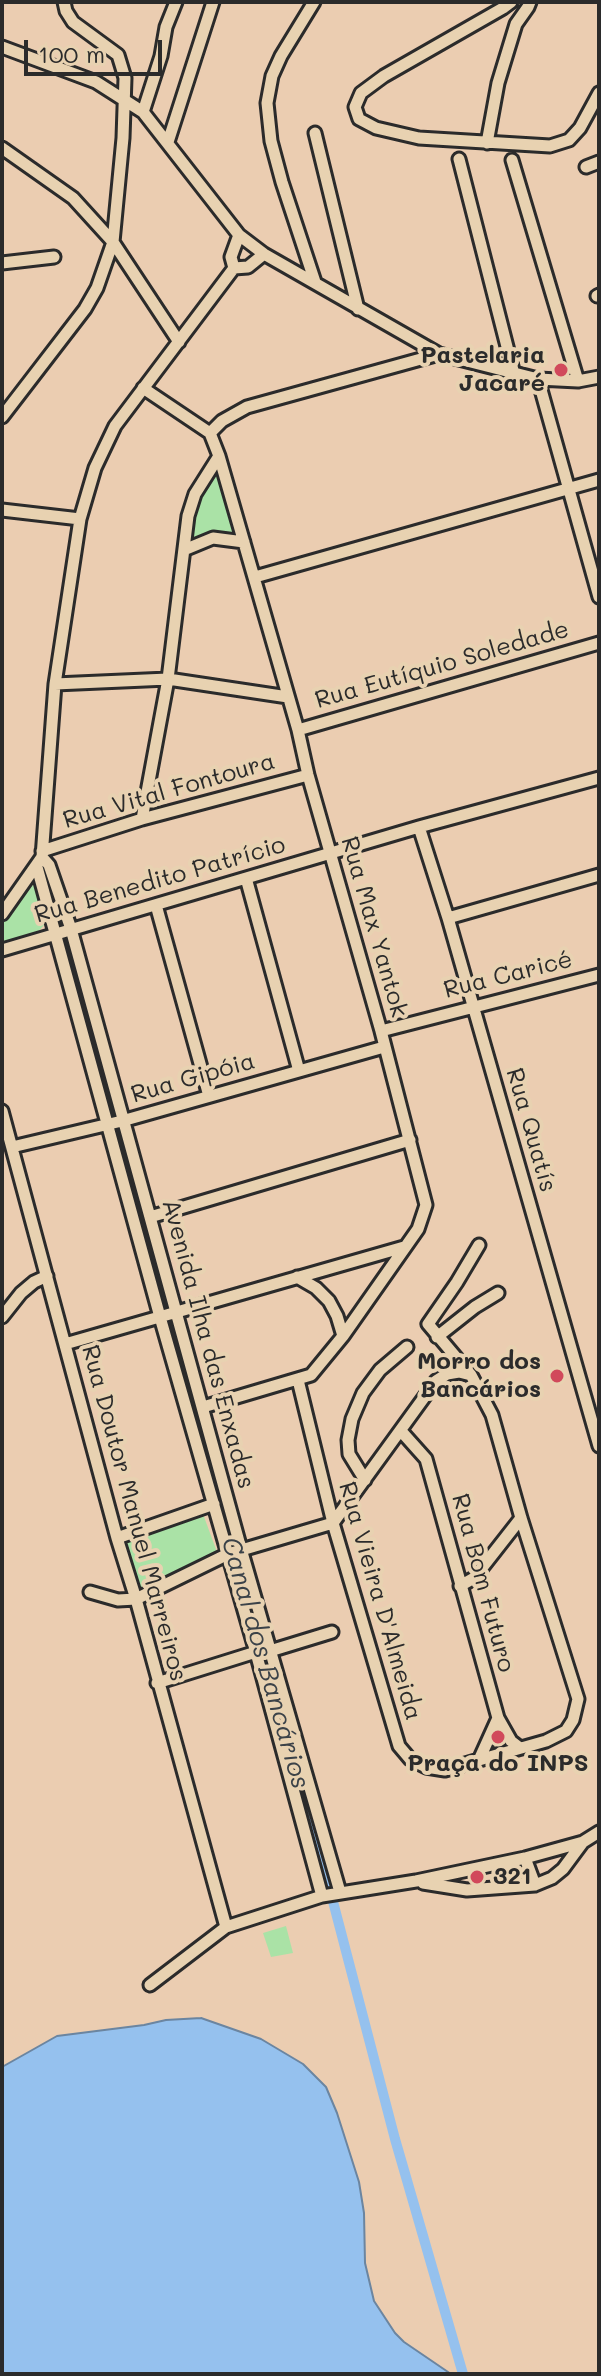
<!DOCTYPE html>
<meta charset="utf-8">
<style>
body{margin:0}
#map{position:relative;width:601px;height:2376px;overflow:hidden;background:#ebcdb1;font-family:Mali,sans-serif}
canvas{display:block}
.frame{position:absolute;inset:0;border:4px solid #2b2b2b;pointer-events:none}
.scale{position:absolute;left:24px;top:40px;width:138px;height:36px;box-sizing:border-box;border:4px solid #2b2b2b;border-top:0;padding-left:10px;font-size:24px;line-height:28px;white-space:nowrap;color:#2b2b2b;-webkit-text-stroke:6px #e8d2b1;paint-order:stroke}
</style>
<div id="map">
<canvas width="601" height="2376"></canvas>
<div class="frame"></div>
<div class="scale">100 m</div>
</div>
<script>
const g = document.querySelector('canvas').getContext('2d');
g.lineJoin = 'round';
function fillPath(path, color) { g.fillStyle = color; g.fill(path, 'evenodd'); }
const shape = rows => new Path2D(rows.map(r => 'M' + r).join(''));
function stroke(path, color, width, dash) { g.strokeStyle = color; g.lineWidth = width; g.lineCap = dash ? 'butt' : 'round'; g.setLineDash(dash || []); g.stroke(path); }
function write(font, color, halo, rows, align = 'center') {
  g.font = font + ' Mali,sans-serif'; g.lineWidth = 8; g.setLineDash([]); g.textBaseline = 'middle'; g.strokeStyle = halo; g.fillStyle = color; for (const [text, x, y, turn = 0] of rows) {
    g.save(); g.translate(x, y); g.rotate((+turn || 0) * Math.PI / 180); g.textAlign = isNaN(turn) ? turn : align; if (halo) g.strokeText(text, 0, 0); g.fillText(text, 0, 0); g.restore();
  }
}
fillPath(shape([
 [216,473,219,474,235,524,235,535,220,532,203,535,188,542,189,526,200,498,210,475],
 [34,885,38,888,45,919,44,925,36,934,2,945,2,922,12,914,30,886],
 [203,1514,217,1552,141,1589,124,1541],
 [286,1926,293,1953,271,1957,263,1933]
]), '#aae2a6');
const water = shape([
 [201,2018,261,2039,303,2064,326,2087,337,2113,359,2182,364,2213,365,2263,374,2301,395,2333,404,2342,451,2374,2,2374,2,2067,57,2036,144,2025,166,2020,201,2018]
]);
fillPath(water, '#95c1ee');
stroke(water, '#6b85a0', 2);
stroke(shape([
 [67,953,112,1118,330,1890,395,2139,463,2374]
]), '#95c1ee', 10);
const minor = shape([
 [314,2,281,56,272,76,267,103,271,141,282,182,315,282],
 [511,2,503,8,384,76,361,93,355,107,359,119,376,128,419,138,550,146,569,140,580,128,599,93],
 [2,47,96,82,143,112,239,235,264,254,439,354,538,379,578,381,599,377],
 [143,112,161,56,166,27,176,2],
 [315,133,358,309],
 [168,142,213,2],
 [487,143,498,83,516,24,528,7,530,2],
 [2,148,73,198,113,242,179,342],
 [459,159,514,374],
 [512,160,578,381],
 [586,167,599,162],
 [2,263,54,257],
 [234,268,248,267,264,254],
 [597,296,599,295],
 [538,379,599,597],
 [143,388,210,433,219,456,298,730,308,775,381,1031,426,1205,418,1229,343,1336,311,1375,203,1407],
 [2,417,85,309,97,288,113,242,123,138,125,78,118,55,73,22,66,11,64,2],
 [210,433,222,421,247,407,439,354],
 [2,510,80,519],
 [184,550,213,538,244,542],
 [255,577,599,480],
 [55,684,168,679,288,697],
 [298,730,599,643],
 [142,819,168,679,188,516,195,494,219,456],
 [419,827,448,918,599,1446],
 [42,851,142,819,308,775],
 [42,857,49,865,71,929,241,1549,340,1892],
 [37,867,160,1317,255,1649,322,1896],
 [246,878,299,1071],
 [156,905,209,1096],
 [2,914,42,857,55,684,80,519,95,468,115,426,234,268,231,257,239,235],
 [448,918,599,875],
 [2,950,419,827,599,778],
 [381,1031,599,975],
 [2,1111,117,1538,136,1599,226,1927],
 [12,1147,122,1121,384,1047],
 [150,1217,410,1140],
 [479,1245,457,1282,428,1324,471,1375,492,1415,521,1518,578,1699,573,1720,566,1731,546,1741,479,1760],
 [297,1277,316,1288,329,1301,337,1316,343,1336],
 [2,1317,21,1293,34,1282,47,1276],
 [437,1337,475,1307,498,1293],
 [65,1344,404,1247],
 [298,1380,333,1523,399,1746,410,1759,426,1767,445,1770,479,1760,498,1718],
 [401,1431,426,1459,498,1718,511,1741,520,1748],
 [365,1480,349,1454,348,1440,352,1419,363,1393,380,1370,407,1347],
 [117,1538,214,1504],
 [460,1586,474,1578,521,1518],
 [90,1592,118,1600,136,1599,228,1554,333,1523,436,1381,447,1374,459,1372,471,1375],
 [270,1651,332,1632],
 [157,1683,256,1652],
 [525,1858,535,1885],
 [423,1883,467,1890,535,1885,552,1878,563,1869,583,1842],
 [150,1985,226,1927,322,1896,416,1881,525,1858,583,1842,599,1832]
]);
stroke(minor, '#2b2b2b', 17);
stroke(minor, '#e8d2b1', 11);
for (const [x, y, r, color] of [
 [561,370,8,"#d1495b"],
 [557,1376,8,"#d1495b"],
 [498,1737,8,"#d1495b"],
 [477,1877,8,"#d1495b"]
]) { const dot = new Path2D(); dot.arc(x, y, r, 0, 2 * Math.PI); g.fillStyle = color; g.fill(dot); stroke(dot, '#e8d2b1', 3); }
write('bold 24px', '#2b2b2b', '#e8d2b1', [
 ["Pastelaria",545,356],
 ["Jacaré",545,384],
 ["Morro dos",541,1362],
 ["Bancários",541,1390],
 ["Praça do INPS",498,1764,"center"],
 ["321",493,1877,"left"]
], 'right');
write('24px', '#2b2b2b', '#e8d2b1', [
 ["Rua Eutíquio Soledade",442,665,-16],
 ["Rua Vital Fontoura",169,791,-16],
 ["Rua Benedito Patrício",160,880,-16],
 ["Rua Max Yantok",374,927,74],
 ["Rua Caricé",508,975,-14],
 ["Rua Gipóia",193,1078,-16],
 ["Rua Quatís",531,1130,74],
 ["Avenida Ilha das Enxadas",208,1344,75],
 ["Rua Doutor Manuel Marreiros",134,1513,75],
 ["Rua Bom Futuro",483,1583,75],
 ["Rua Vieira D'Almeida",380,1601,74]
]);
write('italic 26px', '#3b4248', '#e8d2b1', [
 ["Canal dos Bancários",265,1663,74]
]);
</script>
